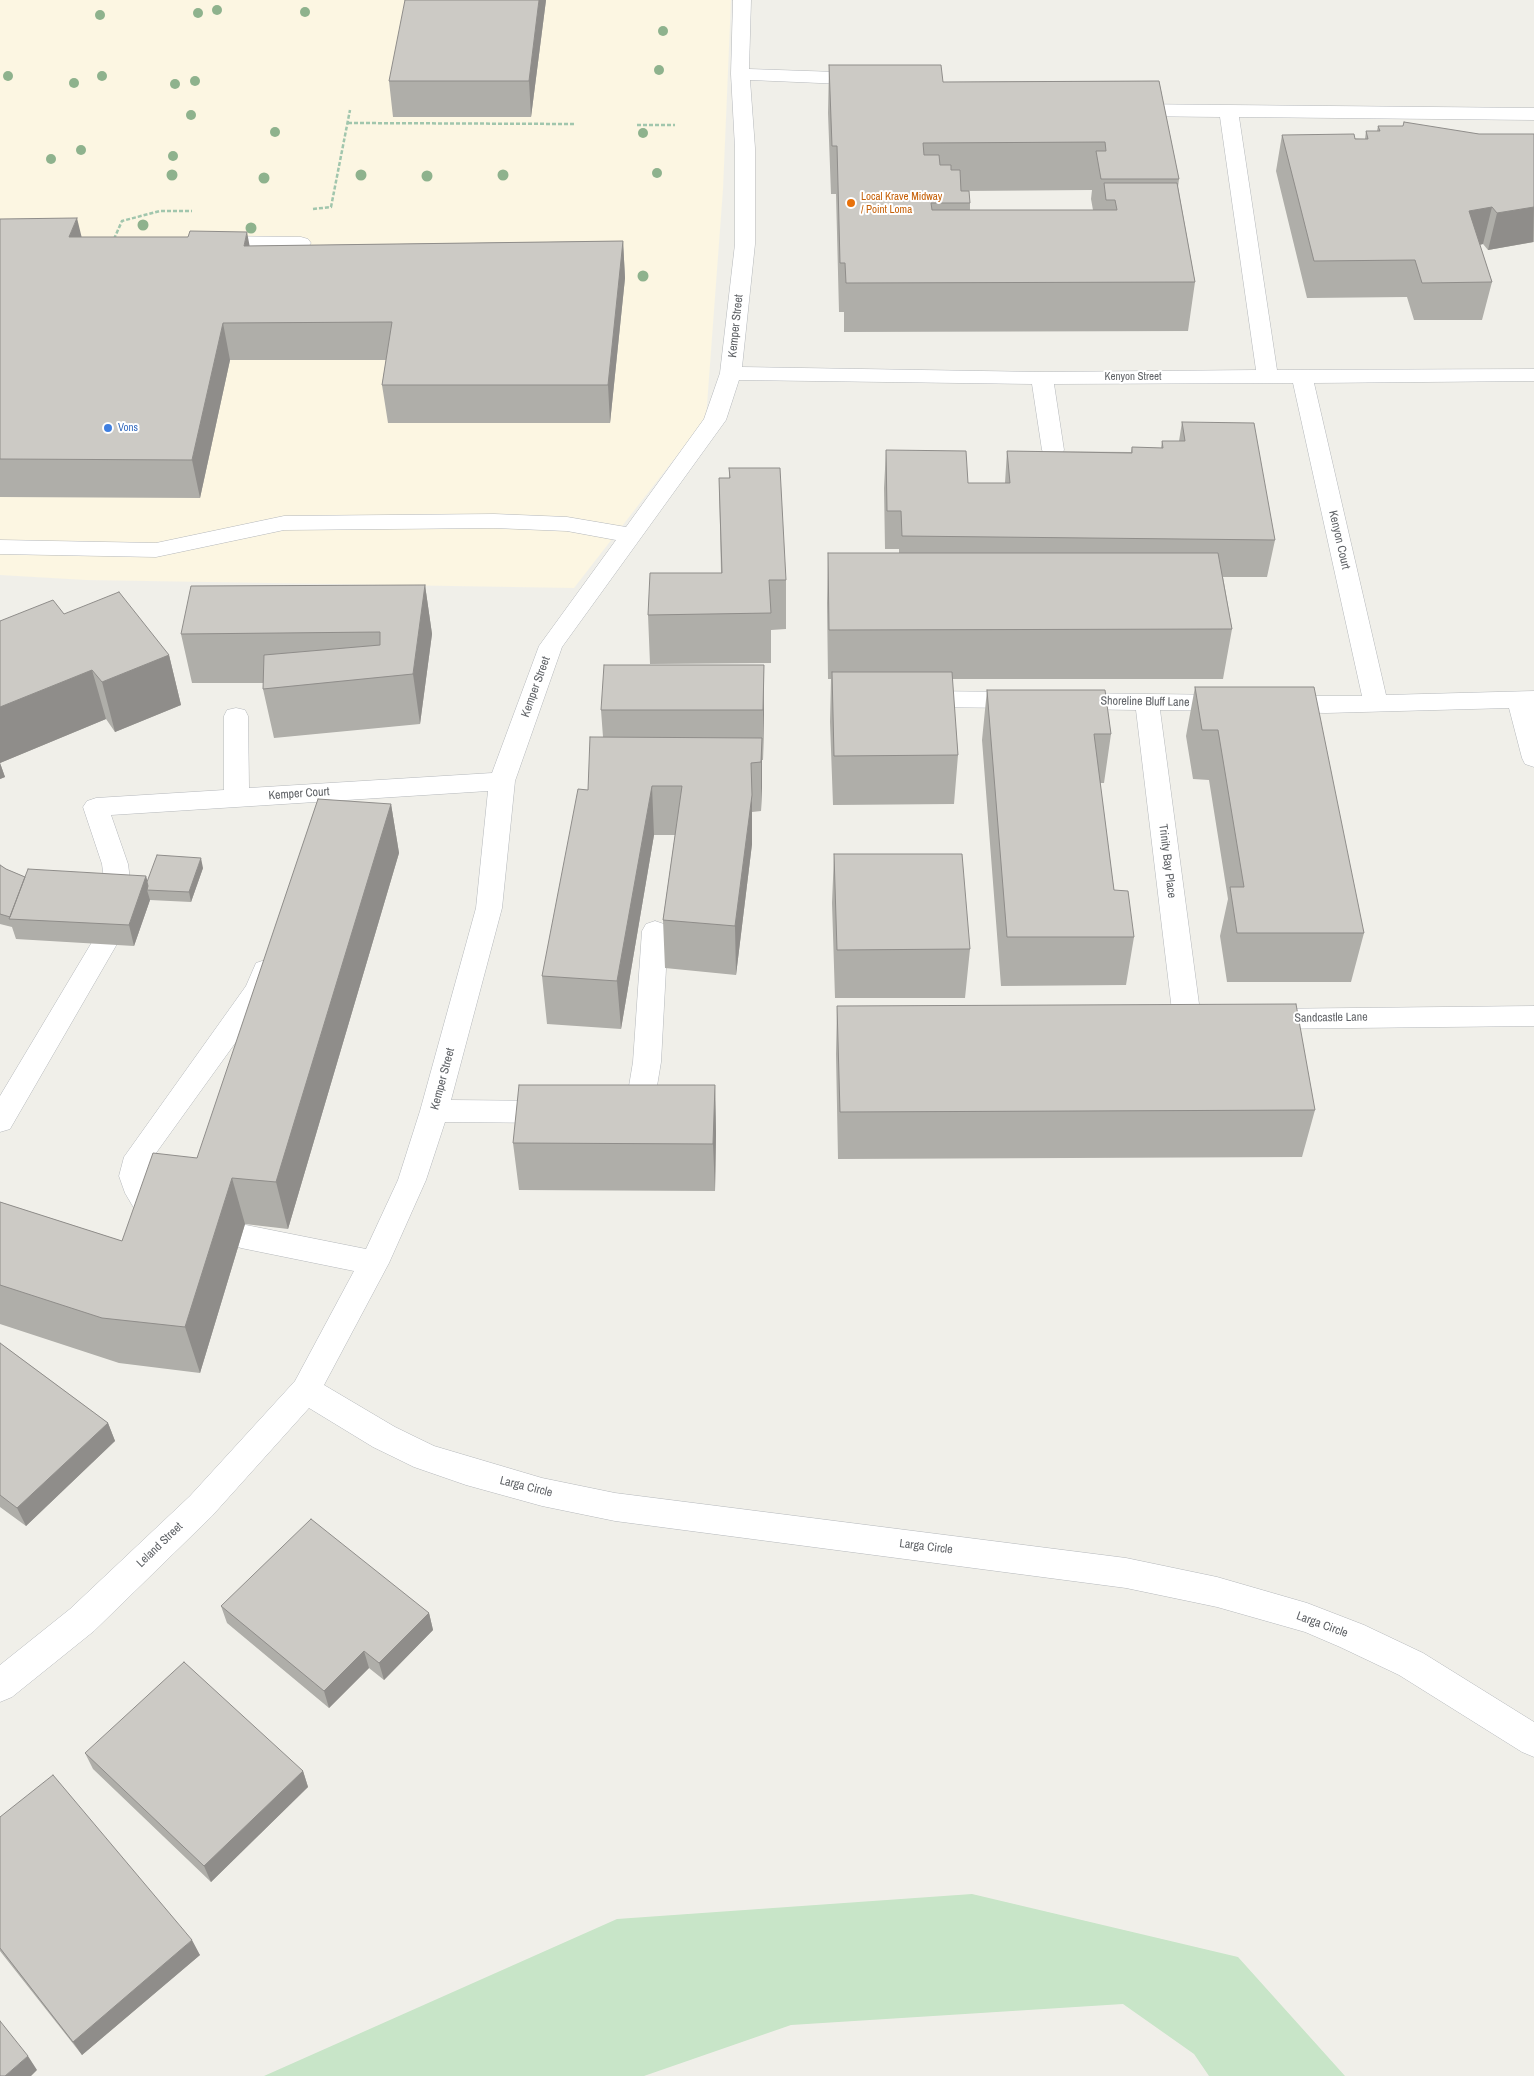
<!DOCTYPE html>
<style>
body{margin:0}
canvas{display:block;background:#f0efe9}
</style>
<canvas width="1534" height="2076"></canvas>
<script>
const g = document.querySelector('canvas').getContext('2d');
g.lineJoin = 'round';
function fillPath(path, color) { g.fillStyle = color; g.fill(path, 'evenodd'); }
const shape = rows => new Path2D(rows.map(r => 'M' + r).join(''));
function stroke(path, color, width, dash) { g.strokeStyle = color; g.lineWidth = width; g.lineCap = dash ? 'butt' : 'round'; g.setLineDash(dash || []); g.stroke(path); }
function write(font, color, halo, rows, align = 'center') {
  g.font = font + ' "Archivo Narrow",sans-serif'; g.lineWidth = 4; g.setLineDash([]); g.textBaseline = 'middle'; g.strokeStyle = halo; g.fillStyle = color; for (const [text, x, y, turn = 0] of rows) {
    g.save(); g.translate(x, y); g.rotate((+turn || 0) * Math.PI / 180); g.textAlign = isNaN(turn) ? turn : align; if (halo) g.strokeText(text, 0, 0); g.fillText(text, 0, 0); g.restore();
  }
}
fillPath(shape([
 [0,0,731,0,723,189,706,418,574,588,86,580,0,575]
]), '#fcf6e2');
fillPath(shape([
 [972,1894,1238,1957,1345,2076,1209,2076,1194,2054,1123,2004,791,2025,644,2076,264,2076,617,1919]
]), '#c8e5c8');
const minor = shape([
 [733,0,751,0,749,69,866,73,873,75,875,79,873,83,866,85,750,80,755,148,755,244,742,367,1042,372,1256,370,1220,117,1128,116,1121,114,1119,110,1121,106,1128,104,1534,108,1534,120,1239,117,1277,370,1534,369,1534,381,1314,383,1386,695,1534,691,1534,767,1525,764,1522,758,1509,708,1326,713,1280,712,1271,710,1268,704,1271,698,1280,696,1362,696,1293,383,1054,384,1064,450,1061,455,1053,457,1045,455,1042,450,1032,384,739,380,726,420,562,647,515,781,502,908,451,1100,553,1101,563,1104,567,1112,563,1120,553,1123,445,1122,426,1180,389,1263,324,1385,395,1427,434,1446,542,1478,615,1493,1126,1558,1217,1577,1307,1603,1364,1625,1423,1653,1534,1722,1534,1757,1522,1752,1399,1675,1340,1647,1305,1632,1217,1607,1126,1588,615,1521,542,1506,466,1485,414,1467,373,1447,309,1408,212,1516,94,1631,12,1697,0,1702,0,1665,70,1609,190,1496,295,1381,354,1271,241,1248,231,1244,226,1236,231,1228,241,1224,366,1249,398,1180,420,1111,476,908,488,791,111,815,128,864,132,895,128,902,119,905,110,902,106,895,102,864,83,807,87,801,96,798,224,790,224,716,227,710,236,708,245,710,248,716,249,788,492,773,539,646,616,540,567,531,494,528,284,530,156,557,0,554,0,540,156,543,284,516,494,514,567,517,626,527,704,419,720,373,735,244,735,148,731,74,733,0],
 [211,236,301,237,308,239,311,243,308,247,301,249,211,248,204,246,201,242,204,238,211,236],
 [916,691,1023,692,1032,694,1035,700,1032,706,1023,708,916,707,907,705,904,699,907,693,916,691],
 [1071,693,1230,695,1239,697,1242,703,1239,709,1230,711,1160,710,1201,1019,1197,1026,1187,1029,1177,1026,1173,1019,1136,710,1071,709,1062,707,1059,701,1062,695,1071,693],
 [655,921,664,924,668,931,661,1062,655,1098,651,1106,631,1120,621,1123,611,1120,607,1112,611,1104,628,1092,633,1062,642,931,646,924,655,921],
 [104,934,113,937,117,944,10,1129,0,1132,0,1096,95,937,104,934],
 [265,960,274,963,278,970,269,996,151,1160,147,1176,152,1189,158,1199,172,1211,177,1219,172,1227,162,1231,152,1227,138,1215,125,1193,119,1176,124,1157,246,986,256,963,265,960],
 [1534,1006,1534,1026,1262,1029,1252,1026,1248,1019,1252,1012,1262,1009,1534,1006]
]);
stroke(minor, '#b5b8bb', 1);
stroke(shape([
 [348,123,574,124],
 [637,125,675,125],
 [313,209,331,207,350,110],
 [114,239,122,221,160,211,192,211]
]), '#a1c6ad', 2.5, [4, 2]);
fillPath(minor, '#fff');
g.fillStyle = '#8eb28d';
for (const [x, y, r] of [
 [217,10,5],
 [305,12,5],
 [198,13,5],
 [100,15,5],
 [663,31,5],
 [659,70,5],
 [8,76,5],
 [102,76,5],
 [195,81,5],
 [74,83,5],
 [175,84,5],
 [191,115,5],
 [275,132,5],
 [643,133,5],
 [81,150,5],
 [173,156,5],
 [51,159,5],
 [657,173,5],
 [172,175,5.5],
 [361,175,5.5],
 [503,175,5.5],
 [427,176,5.5],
 [264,178,5.5],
 [143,225,5.5],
 [251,228,5.5],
 [643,276,5.5]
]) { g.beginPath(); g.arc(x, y, r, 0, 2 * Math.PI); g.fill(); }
fillPath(shape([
 [546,0,531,117,393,117,389,81],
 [829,65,943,82,1159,81,1179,179,1178,187,1195,282,1188,331,844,332,844,312,839,312,836,194,831,194,828,113],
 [1092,190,1091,199,1093,210,970,210,970,203,961,191],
 [1378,126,1479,134,1534,134,1534,242,1488,250,1483,244,1480,245,1492,282,1482,320,1414,320,1407,297,1307,298,1276,171,1282,135,1365,139,1366,131,1377,131],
 [0,219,81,237,250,246,623,241,625,278,610,423,388,423,382,385,386,360,230,360,200,498,0,497],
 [1182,422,1275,540,1267,577,1223,577,1232,629,1223,679,952,679,958,755,954,804,833,805,830,722,831,679,828,679,827,603,828,553,899,553,899,549,885,549,884,488,886,450,968,483,1005,483,1007,451,1131,452,1132,447,1161,448,1162,441,1179,441],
 [729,468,786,580,786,629,771,630,771,663,650,664,648,615,721,573,719,478,729,478],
 [425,585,432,634,420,724,274,738,263,689,264,683,192,683,181,634],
 [64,614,169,655,181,705,115,732,106,719,0,763,5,777,0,779,0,621],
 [764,665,763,760,762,760,761,811,752,812,752,844,736,975,665,968,663,920,675,835,654,835,621,1029,547,1024,542,976,588,790,603,737,601,710],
 [1195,687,1364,933,1351,982,1227,982,1220,936,1228,899,1209,780,1193,779,1186,736],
 [987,690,1111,734,1104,783,1100,783,1114,890,1134,937,1126,985,1001,986,982,740],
 [391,804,399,853,288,1229,245,1224,200,1373,119,1363,0,1324,0,1202,122,1241,197,1158],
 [834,854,970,949,965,998,835,998,832,903],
 [0,865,6,869,25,877,146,876,147,882,203,868,191,902,150,900,134,946,16,939,12,927,0,924],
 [837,1006,1315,1110,1302,1157,838,1159,836,1054],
 [715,1085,716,1133,715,1191,519,1190,513,1143],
 [0,1343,108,1423,115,1441,26,1526,0,1507],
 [221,1606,429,1613,433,1630,384,1680,369,1668,329,1708,227,1623],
 [85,1753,303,1771,308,1787,211,1882,93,1769],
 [0,1817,200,1955,82,2055,0,1951]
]), '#afaea9');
fillPath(shape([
 [539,0,546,0,531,117,529,81],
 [1492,207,1483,244,1460,248,1469,211],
 [1534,207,1533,242,1488,250,1497,213],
 [77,218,86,255,69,237],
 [247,232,254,269,244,246],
 [623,241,625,278,610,423,608,385],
 [223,323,230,360,200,498,192,460],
 [425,585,432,634,420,724,413,674],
 [169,655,181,705,115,732,102,682],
 [764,665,764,714,763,760,763,710],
 [92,670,106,719,0,763,5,777,0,779,0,707],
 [762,738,762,787,761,811,761,762],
 [652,786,654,835,621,1029,617,981],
 [752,795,752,844,736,975,735,926],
 [391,804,399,853,288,1229,276,1182],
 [201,858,203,868,191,902,189,892],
 [146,876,150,890,147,890,150,900,134,946,129,925],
 [715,1085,716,1133,715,1191,713,1144],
 [232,1178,245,1224,200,1373,185,1327],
 [108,1423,115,1441,26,1526,17,1508],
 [429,1613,433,1630,384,1680,379,1663],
 [364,1651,369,1668,329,1708,324,1691],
 [303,1771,308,1787,211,1882,204,1866],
 [192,1940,200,1955,82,2055,73,2042],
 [28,2056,37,2070,31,2076,5,2076]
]), '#8f8d8a');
const building = shape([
 [405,0,539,0,529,81,389,81,405,0],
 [829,65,941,65,943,82,1159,81,1179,179,1101,179,1096,151,1106,151,1105,142,923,143,924,155,939,155,940,165,951,165,951,170,960,170,961,191,969,191,970,203,931,203,932,210,1117,210,1115,200,1106,200,1104,183,1177,183,1195,282,846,283,845,263,840,263,837,146,832,146,829,65],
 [1404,122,1479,134,1534,134,1534,207,1497,213,1492,207,1469,211,1492,282,1422,283,1415,260,1314,261,1282,135,1354,134,1355,139,1368,139,1366,131,1380,131,1378,126,1403,126,1404,122],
 [77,218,69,237,188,237,190,231,247,232,244,246,623,241,608,385,382,385,392,322,223,323,192,460,0,459,0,219,77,218],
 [1182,422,1254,423,1275,540,902,536,901,511,887,511,886,450,966,451,968,483,1010,483,1007,451,1132,453,1132,447,1163,448,1162,441,1185,441,1182,422],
 [729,468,780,468,786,580,769,580,771,613,648,615,650,573,722,573,719,478,730,478,729,468],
 [828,553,1218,553,1232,629,829,630,828,553],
 [425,585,413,674,263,689,264,655,380,645,380,632,181,634,191,586,425,585],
 [119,592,169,655,102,682,92,670,0,707,0,621,53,600,64,614,119,592],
 [604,665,764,665,763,710,601,710,604,665],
 [832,672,952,672,958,755,834,756,832,672],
 [1195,687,1314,687,1364,933,1237,933,1230,887,1244,887,1218,730,1202,730,1195,687],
 [987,690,1105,690,1111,734,1094,734,1114,890,1128,891,1134,937,1007,937,987,690],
 [590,737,762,738,761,762,751,763,752,795,735,926,663,920,682,786,652,786,617,981,542,976,578,789,588,790,590,737],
 [318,799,391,804,276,1182,232,1178,185,1327,102,1318,0,1285,0,1202,122,1241,153,1153,197,1158,318,799],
 [834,854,962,854,970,949,837,950,834,854],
 [157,855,201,858,189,892,147,890,148,886,147,882,157,855],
 [0,865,6,869,25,877,10,917,0,914,0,865],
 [28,869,146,876,129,925,9,919,28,869],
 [1296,1004,1315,1110,840,1112,837,1006,1296,1004],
 [519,1085,715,1085,713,1144,513,1143,519,1085],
 [0,1343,108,1423,17,1508,0,1495,0,1343],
 [311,1519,429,1613,379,1663,364,1651,324,1691,221,1606,311,1519],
 [184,1662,303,1771,204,1866,85,1753,184,1662],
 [53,1775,192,1940,73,2042,0,1948,0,1817,53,1775],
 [0,2021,28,2056,5,2076,0,2076,0,2021]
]);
fillPath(building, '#cccac5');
stroke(building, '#8f8d8a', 1);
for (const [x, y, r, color] of [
 [851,203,5,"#e8710a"],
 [108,428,5,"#3f7fe0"]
]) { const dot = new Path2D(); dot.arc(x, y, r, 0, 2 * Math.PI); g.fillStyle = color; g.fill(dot); stroke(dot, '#fff', 2); }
write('11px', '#c56008', '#fff', [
 ["Local Krave Midway",861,197],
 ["/ Point Loma",861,210]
], 'left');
write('11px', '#606367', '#fff', [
 ["Kenyon Street",1133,377]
]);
write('11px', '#366cbe', '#fff', [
 ["Vons",118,428]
], 'left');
write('12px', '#606367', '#fff', [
 ["Kemper Street",736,326,-84],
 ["Kenyon Court",1339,540,77],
 ["Kemper Street",536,687,-70],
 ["Shoreline Bluff Lane",1145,702,1],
 ["Kemper Court",299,794,-4],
 ["Trinity Bay Place",1167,861,83],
 ["Sandcastle Lane",1331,1018,-1],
 ["Kemper Street",443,1079,-75],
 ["Larga Circle",526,1487,14],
 ["Leland Street",160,1545,-44],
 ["Larga Circle",926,1547,7],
 ["Larga Circle",1322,1625,20]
]);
</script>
